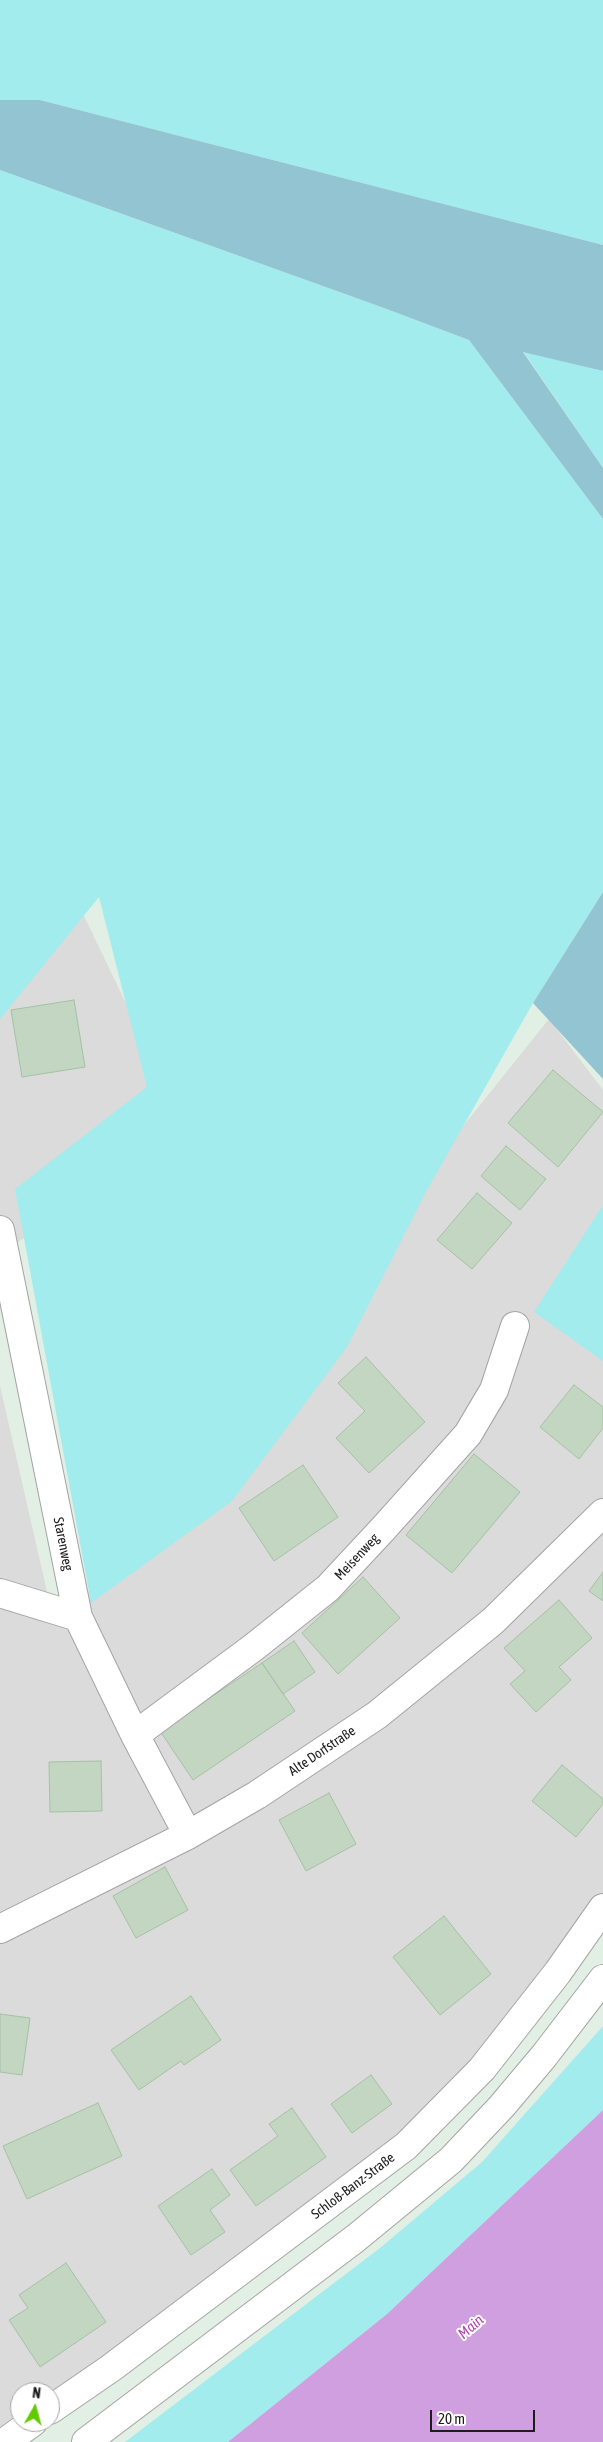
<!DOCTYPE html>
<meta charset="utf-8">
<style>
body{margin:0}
#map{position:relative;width:603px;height:2442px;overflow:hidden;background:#e2efe4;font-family:"Asap Condensed",sans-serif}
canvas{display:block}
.north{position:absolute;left:10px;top:2382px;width:50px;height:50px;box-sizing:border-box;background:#fff;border:1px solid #a5a5a5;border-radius:50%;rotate:7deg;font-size:14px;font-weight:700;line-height:20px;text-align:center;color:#1d1d1d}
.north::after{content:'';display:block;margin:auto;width:18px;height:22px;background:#62ca00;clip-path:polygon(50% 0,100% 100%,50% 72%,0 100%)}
.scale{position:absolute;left:430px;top:2410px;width:105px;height:22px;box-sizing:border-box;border:2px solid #1d1d1d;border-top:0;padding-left:6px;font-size:15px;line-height:18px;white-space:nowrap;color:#1d1d1d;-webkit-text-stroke:4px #fff;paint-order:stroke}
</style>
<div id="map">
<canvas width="603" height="2442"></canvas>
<div class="north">N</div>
<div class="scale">20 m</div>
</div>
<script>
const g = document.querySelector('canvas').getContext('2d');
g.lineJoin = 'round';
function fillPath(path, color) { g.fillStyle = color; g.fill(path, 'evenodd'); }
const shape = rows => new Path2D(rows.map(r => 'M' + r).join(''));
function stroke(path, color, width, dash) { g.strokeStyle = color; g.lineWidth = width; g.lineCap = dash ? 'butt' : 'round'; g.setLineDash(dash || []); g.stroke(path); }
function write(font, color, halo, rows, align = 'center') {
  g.font = font + ' "Asap Condensed",sans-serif'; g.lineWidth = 4; g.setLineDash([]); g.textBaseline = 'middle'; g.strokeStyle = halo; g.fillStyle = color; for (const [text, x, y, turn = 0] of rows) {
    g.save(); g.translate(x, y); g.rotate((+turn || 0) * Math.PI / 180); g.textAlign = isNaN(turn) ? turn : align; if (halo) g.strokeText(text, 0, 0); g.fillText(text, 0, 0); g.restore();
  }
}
fillPath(shape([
 [0,741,181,1118,0,1256],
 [549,1019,603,1090,603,1911,438,2126,50,2419,50,2392,20,2392,20,2422,0,2442,0,1386,53,1618,207,1502,411,1191]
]), '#dadbda');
fillPath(shape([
 [0,0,603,0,603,245,40,100,0,100],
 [0,170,384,308,469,340,603,519,603,892,533,1003,427,1190,347,1347,232,1501,91,1603,15,1189,147,1087,99,897,0,1019],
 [523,351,603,371,603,468],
 [603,1205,603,1361,534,1312],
 [603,2026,603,2110,387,2314,228,2442,125,2442,380,2248,482,2162]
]), '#a3eced');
fillPath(shape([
 [0,100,40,100,603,245,603,371,523,352,603,468,603,519,469,340,384,308,0,170],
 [603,892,603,1079,533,1003]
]), '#93c4d1');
fillPath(shape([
 [603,2110,603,2442,228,2442,387,2314]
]), '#cf9fe0');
const building = shape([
 [74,1000,85,1067,22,1077,11,1010,74,1000],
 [553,1070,603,1112,558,1167,508,1123,553,1070],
 [506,1146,546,1179,520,1210,481,1176,506,1146],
 [477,1193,512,1223,472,1269,437,1240,477,1193],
 [366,1357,425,1422,369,1473,336,1438,365,1411,338,1383,366,1357],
 [574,1385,603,1407,603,1428,579,1459,540,1427,574,1385],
 [474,1454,520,1492,452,1573,406,1535,474,1454],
 [303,1465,338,1517,274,1561,239,1508,303,1465],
 [603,1572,603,1601,589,1591,603,1572],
 [363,1577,400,1618,338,1674,302,1633,363,1577],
 [559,1600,592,1638,559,1667,571,1680,536,1712,510,1684,525,1671,504,1648,559,1600],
 [294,1641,315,1672,283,1694,262,1663,294,1641],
 [262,1663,295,1711,193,1780,160,1731,262,1663],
 [101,1761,102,1811,50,1812,49,1762,101,1761],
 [562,1765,603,1799,603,1804,576,1837,532,1801,562,1765],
 [329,1793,356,1844,306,1871,279,1820,329,1793],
 [165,1867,188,1910,136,1938,113,1896,165,1867],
 [444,1916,491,1974,440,2015,393,1957,444,1916],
 [191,1996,221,2040,184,2065,181,2061,139,2090,111,2050,191,1996],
 [0,2014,30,2018,22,2075,0,2072,0,2014],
 [371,2075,392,2104,352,2133,331,2104,371,2075],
 [98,2103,122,2156,27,2199,3,2146,98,2103],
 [292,2108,326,2157,256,2206,230,2170,278,2136,269,2124,292,2108],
 [212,2169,230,2195,210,2210,225,2232,191,2255,158,2206,212,2169],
 [66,2263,106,2322,40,2367,9,2320,28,2308,19,2295,66,2263]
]);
fillPath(building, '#c3d6c2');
stroke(building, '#a5c2a3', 1);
const minor = shape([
 [0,1230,78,1617,135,1735,188,1835],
 [0,1593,78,1617],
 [135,1735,254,1647,328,1588,383,1529,468,1434,494,1390,515,1326],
 [0,1929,188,1835,257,1795,377,1715,493,1621,603,1513],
 [50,2410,111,2368,406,2146,482,2069,558,1972,603,1908],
 [5,2442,33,2422]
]);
const tertiary = shape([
 [86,2442,356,2238,451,2160,502,2106,544,2056,603,1979]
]);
stroke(minor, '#a4a4a4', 30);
stroke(tertiary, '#a4a4a4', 30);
stroke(minor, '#fff', 28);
stroke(tertiary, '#fff', 28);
write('14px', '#1d1d1d', '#fff', [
 ["Starenweg",63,1544,79],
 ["Meisenweg",357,1557,-47],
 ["Alte Dorfstraße",322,1751,-34],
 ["Schloß-Banz-Straße",353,2186,-37]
]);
write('italic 15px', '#b343b2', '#fff', [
 ["Main",471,2327,-41]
]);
</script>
